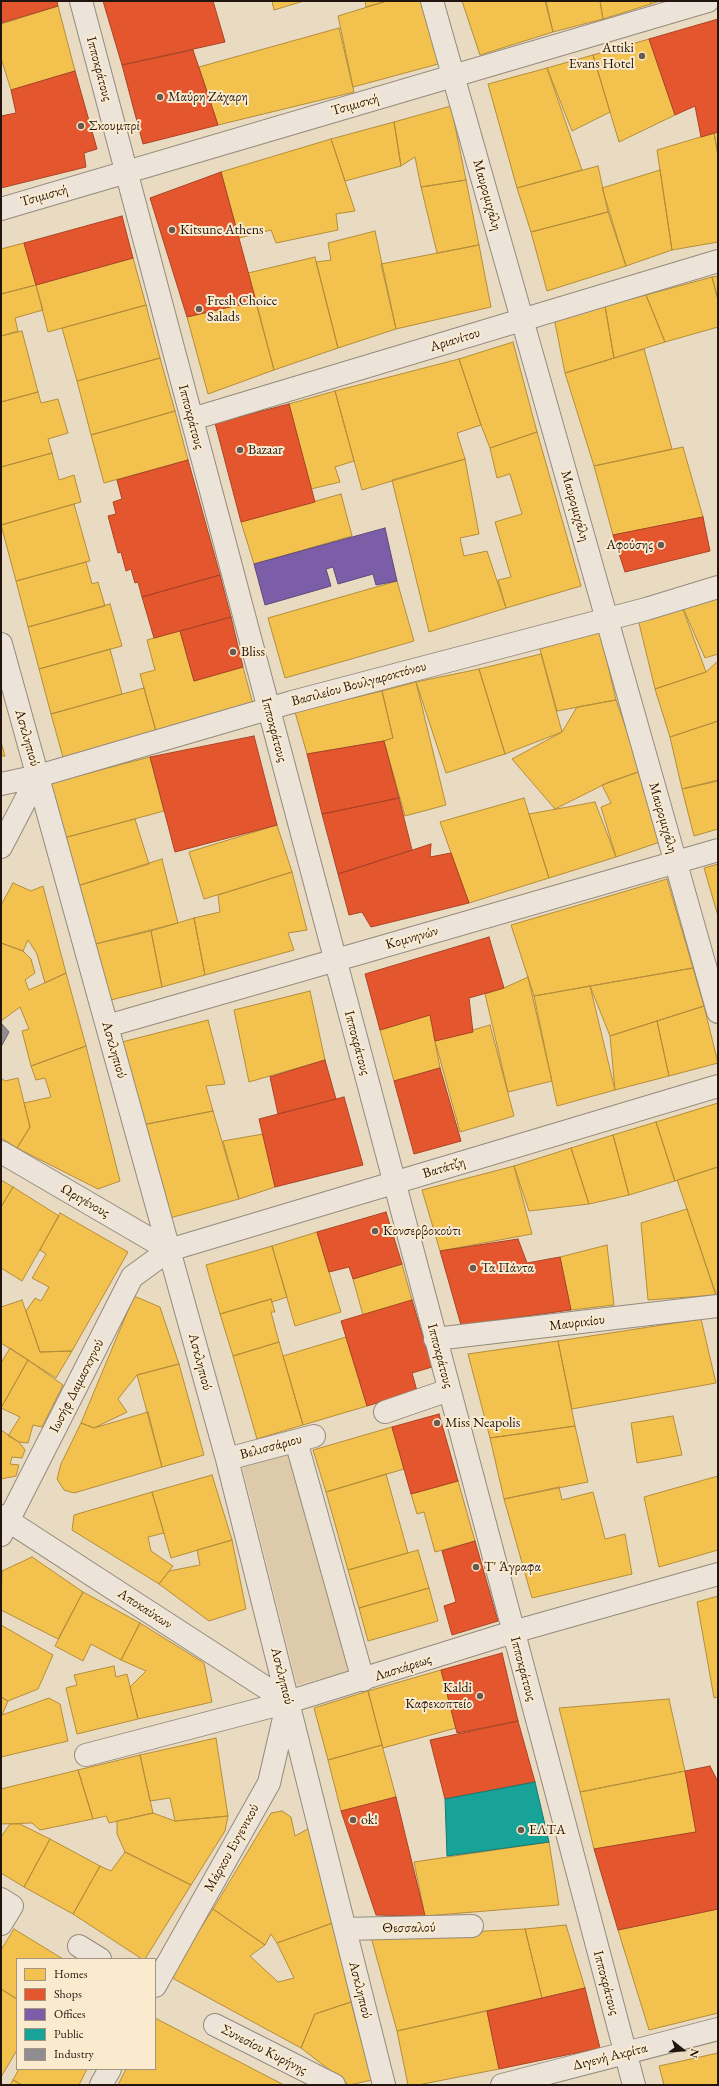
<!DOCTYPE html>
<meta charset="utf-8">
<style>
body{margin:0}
#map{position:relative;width:719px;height:2086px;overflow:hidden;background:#e9dbc2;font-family:"EB Garamond",serif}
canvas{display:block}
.frame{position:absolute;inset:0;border:2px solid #22150f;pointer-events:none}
.legend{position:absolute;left:16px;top:1958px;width:140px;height:112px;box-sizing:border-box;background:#faeace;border:1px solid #a49582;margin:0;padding:5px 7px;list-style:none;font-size:12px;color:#22150f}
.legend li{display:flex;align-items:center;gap:8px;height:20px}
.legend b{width:20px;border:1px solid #a49582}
.north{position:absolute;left:663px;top:2030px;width:40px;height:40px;-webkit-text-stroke:3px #faeace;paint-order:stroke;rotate:107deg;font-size:11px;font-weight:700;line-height:16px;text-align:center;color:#22150f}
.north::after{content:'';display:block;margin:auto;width:14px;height:18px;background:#22150f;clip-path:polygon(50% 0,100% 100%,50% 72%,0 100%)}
</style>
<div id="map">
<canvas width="719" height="2086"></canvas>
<div class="frame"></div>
<ul class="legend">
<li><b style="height:11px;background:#f2c14e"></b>Homes</li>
<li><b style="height:11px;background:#e4572e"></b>Shops</li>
<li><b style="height:11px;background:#7b5ea7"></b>Offices</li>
<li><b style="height:11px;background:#17a398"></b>Public</li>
<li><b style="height:11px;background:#8d8d92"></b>Industry</li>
</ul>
<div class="north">N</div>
</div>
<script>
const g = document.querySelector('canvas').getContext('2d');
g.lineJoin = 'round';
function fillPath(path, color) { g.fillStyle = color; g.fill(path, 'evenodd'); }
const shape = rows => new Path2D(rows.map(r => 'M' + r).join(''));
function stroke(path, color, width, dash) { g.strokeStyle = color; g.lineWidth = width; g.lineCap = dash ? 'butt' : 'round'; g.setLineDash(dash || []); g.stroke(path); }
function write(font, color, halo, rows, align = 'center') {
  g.font = font + ' "EB Garamond",serif'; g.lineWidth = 4; g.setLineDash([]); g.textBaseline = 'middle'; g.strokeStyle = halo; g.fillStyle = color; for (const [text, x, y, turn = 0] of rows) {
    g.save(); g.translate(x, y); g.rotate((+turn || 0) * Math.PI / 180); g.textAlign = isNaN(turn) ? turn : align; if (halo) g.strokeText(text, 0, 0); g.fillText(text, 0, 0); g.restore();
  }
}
fillPath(shape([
 [292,1448,354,1670,297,1685,241,1462]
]), '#ddcaaa');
const homes = shape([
 [272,1,304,1,274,10,272,1],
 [365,1,387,1,366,7,365,1],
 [387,1,422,1,442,63,353,87,338,16,387,1],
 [462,1,545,1,553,32,480,55,462,1],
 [546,1,600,1,603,19,553,32,546,1],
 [600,1,650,1,651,4,603,19,600,1],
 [650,1,660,1,651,4,650,1],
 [58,6,75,71,11,90,1,58,1,24,58,6],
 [339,28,354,92,218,125,199,67,339,28],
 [649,39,675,115,619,142,593,55,649,39],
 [593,55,610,112,572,131,547,68,593,55],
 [547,68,582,170,517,188,488,84,547,68],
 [451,106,466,180,421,187,415,157,401,166,394,122,451,106],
 [394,122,401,166,345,181,331,139,394,122],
 [718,132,718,155,714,133,718,132],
 [714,133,718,155,718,242,672,250,657,150,714,133],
 [331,139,355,211,336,214,338,230,276,243,271,230,239,238,221,172,331,139],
 [598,166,608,212,531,232,517,188,598,166],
 [660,170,672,250,626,266,602,188,660,170],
 [466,180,479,245,437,253,421,187,466,180],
 [608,212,626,266,547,291,531,232,608,212],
 [375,231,396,329,338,348,316,262,331,260,328,243,375,231],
 [24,243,36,285,1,294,1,249,24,243],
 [479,245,491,307,396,329,381,264,479,245],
 [315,257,338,348,274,370,248,273,315,257],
 [133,258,146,305,48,332,36,285,133,258],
 [718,276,718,300,712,277,718,276],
 [712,277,718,300,718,327,665,342,646,295,712,277],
 [36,285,43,310,15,318,18,331,1,336,1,294,36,285],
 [646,295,665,342,614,358,605,306,646,295],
 [256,301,274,370,208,394,187,317,256,301],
 [146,305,160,358,77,381,62,328,146,305],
 [605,306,614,358,565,373,554,318,605,306],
 [22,331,38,392,1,402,1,336,22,331],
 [513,342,537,432,490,448,481,425,459,359,513,342],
 [644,349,672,449,594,466,565,373,644,349],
 [160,358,175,411,91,435,77,381,160,358],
 [459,359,481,425,457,433,465,459,362,490,335,391,459,359],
 [335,391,354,461,335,467,340,482,311,489,289,404,335,391],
 [38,392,41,403,58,399,68,433,48,439,52,453,1,467,1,402,38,392],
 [175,411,188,460,104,483,91,435,175,411],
 [537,432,581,586,506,608,498,580,511,577,495,522,522,514,510,474,497,478,490,448,537,432],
 [683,447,703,517,613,535,594,466,683,447],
 [52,453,59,480,74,475,81,502,1,525,1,467,52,453],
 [465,459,479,534,460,538,464,556,487,551,506,608,429,632,392,480,465,459],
 [341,494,352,536,254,564,241,522,341,494],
 [74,504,90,561,16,581,1,525,74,504],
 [86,562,92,584,98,582,105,606,28,627,16,581,86,562],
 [397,581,414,641,285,678,268,618,397,581],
 [718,590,718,654,705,658,680,601,718,590],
 [680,601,706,672,655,689,637,615,680,601],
 [110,604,122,646,39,669,28,627,110,604],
 [180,631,194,681,243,667,254,708,157,735,140,674,155,670,147,640,180,631],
 [600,631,616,700,557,711,540,649,600,631],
 [110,649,122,694,51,714,39,669,110,649],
 [541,654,562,732,505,754,479,669,541,654],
 [718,661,718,721,670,737,655,689,706,672,718,661],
 [479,669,505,754,446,773,416,682,479,669],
 [416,682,446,805,405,816,384,741,393,738,382,691,416,682],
 [144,688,157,735,64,761,51,714,144,688],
 [382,691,393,738,384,741,307,754,295,712,382,691],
 [616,700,641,771,609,782,555,809,512,759,562,732,577,707,616,700],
 [718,721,718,780,682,789,670,737,718,721],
 [1,742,5,756,1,756,1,742],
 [150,757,164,811,60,839,46,784,150,757],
 [641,771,663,841,616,857,601,807,611,803,602,785,641,771],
 [718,781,718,829,694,836,682,789,718,781],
 [524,798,549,878,469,903,440,822,524,798],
 [595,802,616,857,549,878,529,814,595,802],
 [135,819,149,864,74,887,60,839,135,819],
 [277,825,292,872,204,899,189,852,277,825],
 [162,859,178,923,91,945,74,887,162,859],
 [718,864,718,916,704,868,718,864],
 [292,872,307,930,288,933,294,950,205,975,194,918,220,912,218,895,292,872],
 [667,879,693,968,534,996,511,925,667,879],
 [13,883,31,891,43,886,66,973,45,983,37,954,28,940,23,951,1,943,1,905,13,883],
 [194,918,205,975,162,987,151,931,194,918],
 [151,931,162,987,111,1000,91,945,151,931],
 [1,943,23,951,31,959,35,973,25,980,29,990,66,973,86,1046,31,1066,22,1031,29,1029,20,1007,1,1021,1,943],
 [693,968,704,1006,610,1036,590,986,693,968],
 [528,977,552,1081,508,1092,485,994,504,988,528,977],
 [590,986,615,1090,557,1106,534,996,590,986],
 [310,991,325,1060,249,1082,234,1010,310,991],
 [704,1006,718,1063,669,1076,657,1021,704,1006],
 [430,1015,440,1068,394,1081,380,1030,430,1015],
 [208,1020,225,1084,206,1086,213,1111,142,1125,122,1042,208,1020],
 [657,1021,669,1076,615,1090,610,1036,657,1021],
 [490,1025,514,1116,460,1132,435,1041,490,1025],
 [86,1046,120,1181,98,1189,17,1148,30,1127,24,1103,51,1097,45,1078,36,1080,31,1066,86,1046],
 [1,1078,5,1081,18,1078,30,1127,17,1148,1,1138,1,1078],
 [718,1103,718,1167,675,1181,656,1122,718,1103],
 [213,1111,239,1199,170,1218,142,1125,213,1111],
 [656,1122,675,1181,629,1195,613,1135,656,1122],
 [263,1134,275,1187,239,1199,223,1141,263,1134],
 [613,1135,629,1195,589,1204,571,1148,613,1135],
 [571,1148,589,1204,529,1211,514,1166,571,1148],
 [514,1166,532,1234,440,1251,422,1190,514,1166],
 [718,1167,718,1295,716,1295,677,1180,718,1167],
 [1,1180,13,1187,1,1207,1,1180],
 [13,1187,59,1216,22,1281,1,1268,1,1207,13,1187],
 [687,1209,716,1295,648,1300,641,1223,687,1209],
 [60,1213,128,1252,72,1351,40,1352,26,1311,35,1298,41,1301,49,1287,32,1278,46,1254,40,1250,60,1213],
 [317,1232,341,1312,295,1326,272,1246,317,1232],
 [607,1245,614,1305,571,1310,560,1257,607,1245],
 [272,1246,287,1297,272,1302,271,1299,220,1314,206,1265,272,1246],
 [402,1264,412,1300,363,1315,353,1279,402,1264],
 [134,1296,160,1307,179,1364,137,1375,118,1399,127,1412,94,1428,81,1423,134,1296],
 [271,1299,275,1312,271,1312,279,1342,233,1356,220,1314,271,1299],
 [22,1300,40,1352,72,1351,56,1378,1,1343,1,1307,22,1300],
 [701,1319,716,1383,572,1409,558,1341,701,1319],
 [346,1337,367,1406,303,1425,283,1356,346,1337],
 [558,1341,575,1426,490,1438,468,1354,558,1341],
 [279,1342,303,1425,257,1439,233,1356,279,1342],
 [10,1348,28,1360,1,1408,1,1363,10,1348],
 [28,1360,63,1385,42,1427,33,1425,28,1443,19,1442,8,1436,20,1417,1,1408,28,1360],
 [179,1364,204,1455,162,1467,137,1375,179,1364],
 [148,1412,162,1467,74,1493,64,1490,57,1479,61,1464,81,1423,94,1428,148,1412],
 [673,1416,682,1455,637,1463,631,1423,673,1416],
 [575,1426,588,1482,504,1499,490,1438,575,1426],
 [392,1427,404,1469,326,1492,313,1450,392,1427],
 [1,1430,19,1442,25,1450,22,1458,12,1457,10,1464,19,1465,16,1476,1,1479,1,1430],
 [386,1474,408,1553,348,1570,326,1492,386,1474],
 [212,1475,232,1540,171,1558,152,1492,212,1475],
 [718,1476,718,1550,659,1567,644,1497,718,1476],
 [458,1481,475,1541,435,1552,424,1512,417,1514,411,1494,458,1481],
 [559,1487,562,1500,593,1492,605,1539,625,1534,632,1574,532,1598,504,1499,559,1487],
 [152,1492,164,1533,148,1537,151,1551,173,1566,159,1584,72,1530,74,1515,152,1492],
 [232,1540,246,1609,209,1621,159,1584,169,1571,200,1565,197,1550,232,1540],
 [418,1550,429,1588,359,1608,348,1570,418,1550],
 [32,1557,83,1592,58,1639,1,1610,2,1571,32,1557],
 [429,1588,438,1621,368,1641,359,1608,429,1588],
 [83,1592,140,1623,121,1660,91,1644,83,1661,55,1646,83,1592],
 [718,1596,718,1697,714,1698,697,1602,718,1596],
 [140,1623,204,1663,212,1702,138,1719,130,1687,146,1671,121,1660,140,1623],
 [1,1625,53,1655,38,1689,8,1701,1,1697,1,1625],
 [114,1666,116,1677,127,1674,138,1719,77,1734,66,1688,77,1685,74,1675,114,1666],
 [441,1670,456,1728,383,1748,368,1691,441,1670],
 [368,1691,382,1745,328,1760,314,1708,368,1691],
 [1,1697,8,1701,2,1715,49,1698,60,1704,68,1741,1,1757,1,1697],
 [669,1699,685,1771,580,1792,559,1708,669,1699],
 [216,1738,228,1816,175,1821,170,1798,150,1801,140,1755,216,1738],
 [382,1745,396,1797,341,1811,328,1760,382,1745],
 [140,1755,153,1813,109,1823,106,1816,93,1819,78,1770,140,1755],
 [78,1770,93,1819,40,1830,32,1823,1,1824,1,1789,78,1770],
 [685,1771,696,1832,594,1849,580,1792,685,1771],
 [282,1811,291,1817,295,1836,315,1825,338,1921,277,1943,271,1934,265,1945,213,1909,271,1813,282,1811],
 [153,1813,175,1821,228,1816,225,1831,191,1885,125,1852,117,1834,117,1821,153,1813],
 [10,1824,20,1824,50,1839,24,1887,1,1873,1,1837,10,1824],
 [50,1839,100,1866,73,1914,24,1887,50,1839],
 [549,1842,559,1905,425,1916,414,1862,549,1842],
 [125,1852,191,1885,145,1959,142,1959,73,1914,100,1866,111,1871,125,1852],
 [213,1909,265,1945,250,1956,278,1982,294,1978,277,1943,338,1921,351,2002,315,2014,301,2048,174,1979,173,1971,213,1909],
 [718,1909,718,2013,649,2030,618,1930,718,1909],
 [566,1925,585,1988,542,1998,525,1929,566,1925],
 [14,1929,63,1959,17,1959,17,1999,1,1989,1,1950,14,1929],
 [525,1929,542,1998,397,2031,371,1937,525,1929],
 [1,1989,17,1999,17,2050,1,2077,1,1989],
 [351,2002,372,2080,349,2085,301,2048,315,2014,351,2002],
 [487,2011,499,2069,418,2085,408,2085,397,2031,487,2011],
 [155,2018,284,2085,118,2085,126,2069,155,2069,155,2018],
 [718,2053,718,2085,664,2085,659,2066,718,2053],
 [19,2069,87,2069,79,2085,22,2085,13,2080,19,2069],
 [13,2080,22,2085,10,2085,13,2080]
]);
fillPath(homes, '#f2c14e');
stroke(homes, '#b48d3b', 1);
const shops = shape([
 [1,1,57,1,58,6,1,23,1,1],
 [103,1,213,1,225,42,122,65,103,1],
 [718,19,718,132,701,137,695,106,675,115,649,39,718,19],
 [193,50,218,125,143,144,122,65,193,50],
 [75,71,97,149,84,153,86,167,1,188,1,116,16,113,11,90,75,71],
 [221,172,256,301,187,317,150,198,221,172],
 [122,216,133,258,36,285,24,243,122,216],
 [289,404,315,502,241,522,215,423,289,404],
 [188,460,220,575,142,597,138,582,135,583,131,569,126,571,121,552,118,553,108,516,116,514,113,502,122,499,117,480,188,460],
 [703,517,710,551,625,572,613,535,703,517],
 [220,575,231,617,154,638,142,597,220,575],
 [231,617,243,667,194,681,180,631,231,617],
 [254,736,277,825,175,852,150,757,254,736],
 [384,741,399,798,322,814,307,754,384,741],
 [399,798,412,850,338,874,322,814,399,798],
 [431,844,430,857,451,853,469,903,371,927,362,912,349,915,338,874,431,844],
 [489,937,504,988,469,998,473,1032,435,1041,430,1015,380,1030,365,974,489,937],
 [325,1060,336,1099,278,1114,270,1077,325,1060],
 [440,1068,461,1141,414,1154,394,1081,440,1068],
 [344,1097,363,1165,275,1187,259,1119,344,1097],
 [386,1212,402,1264,353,1279,349,1267,329,1272,317,1232,386,1212],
 [518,1239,527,1263,560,1257,571,1310,461,1325,440,1251,518,1239],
 [412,1300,432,1367,412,1373,417,1391,367,1406,341,1321,412,1300],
 [439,1414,458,1481,411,1494,392,1427,439,1414],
 [475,1541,498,1621,452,1635,444,1606,456,1602,442,1551,475,1541],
 [502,1653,518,1721,457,1733,441,1670,502,1653],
 [518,1721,535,1782,445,1799,430,1740,518,1721],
 [710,1766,718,1782,718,1909,618,1930,594,1849,696,1832,685,1771,710,1766],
 [396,1797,425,1916,376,1915,341,1811,396,1797],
 [585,1988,600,2048,499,2069,487,2011,585,1988]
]);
fillPath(shops, '#e4572e');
stroke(shops, '#aa4325', 1);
const offices = shape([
 [385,528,397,581,376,585,373,574,338,584,333,567,326,569,331,586,265,605,254,564,385,528]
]);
fillPath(offices, '#7b5ea7');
stroke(offices, '#604879', 1);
const public = shape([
 [535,1782,549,1842,447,1856,445,1799,535,1782]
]);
fillPath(public, '#17a398');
stroke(public, '#1a786f', 1);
const industry = shape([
 [1,1023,9,1032,1,1047,1,1023]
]);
fillPath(industry, '#8d8d92');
stroke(industry, '#6d696b', 1);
const minor = shape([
 [81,1,634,2085],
 [432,1,718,1012],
 [1,209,708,1],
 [192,419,718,261],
 [1,644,227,1459,384,2085],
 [1,784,38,776,292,702,646,609,718,587],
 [1,847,38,776],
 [107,1026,718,850],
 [1,1152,169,1250],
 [435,1339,718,1306],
 [385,1412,449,1390],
 [296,1441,363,1680],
 [227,1459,314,1436],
 [1,1516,288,1702],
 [1,1535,132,1277,169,1250,718,1086],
 [86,1755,288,1702,513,1632,718,1574],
 [1,1899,12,1906,1,1924],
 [345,1929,472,1926],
 [79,1946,100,1959],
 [155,1986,269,1783,287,1705],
 [215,2025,334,2085],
 [101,2085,110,2069],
 [502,2085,718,2029]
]);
stroke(minor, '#948a7c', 24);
stroke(minor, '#ece4d8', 22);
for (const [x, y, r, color] of [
 [642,56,4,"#685a4e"],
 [160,97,4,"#685a4e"],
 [81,126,4,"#685a4e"],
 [172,230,4,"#685a4e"],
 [199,309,4,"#685a4e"],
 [240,450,4,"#685a4e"],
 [661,545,4,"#685a4e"],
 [233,652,4,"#685a4e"],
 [375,1231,4,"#685a4e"],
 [473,1268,4,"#685a4e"],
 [437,1423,4,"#685a4e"],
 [476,1567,4,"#685a4e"],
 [480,1696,4,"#685a4e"],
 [353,1820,4,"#685a4e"],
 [521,1830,4,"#685a4e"]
]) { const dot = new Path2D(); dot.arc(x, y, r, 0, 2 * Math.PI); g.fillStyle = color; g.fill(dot); stroke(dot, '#faeace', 1.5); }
write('14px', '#22150f', '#faeace', [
 ["Attiki",634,48,"right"],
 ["Evans Hotel",634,64,"right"],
 ["Μαύρη Ζάχαρη",168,97],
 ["Σκουμπρί",89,126],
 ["Kitsune Athens",180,230],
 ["Fresh Choice",207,301],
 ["Salads",207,317],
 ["Bazaar",248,450],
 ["Αφούσης",653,545,"right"],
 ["Bliss",241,652],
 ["Κονσερβοκούτι",383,1231],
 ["Τα Πάντα",481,1268],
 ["Miss Neapolis",445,1423],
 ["Τ' Άγραφα",484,1567],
 ["Kaldi",472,1688,"right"],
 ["Καφεκοπτείο",472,1704,"right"],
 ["ok!",361,1820],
 ["ΕΛΤΑ",529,1830]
], 'left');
write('14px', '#22150f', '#faeace', [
 ["Ιπποκράτους",99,69,75],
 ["Τσιμισκή",355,105,-16],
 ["Μαυρομιχάλη",487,195,74],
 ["Τσιμισκή",44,196,-16],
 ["Αριανίτου",455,340,-17],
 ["Ιπποκράτους",191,417,75],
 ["Μαυρομιχάλη",575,506,74],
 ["Βασιλείου Βουλγαροκτόνου",359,684,-15],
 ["Ιπποκράτους",274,730,75],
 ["Ασκληπιού",27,738,74],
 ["Μαυρομιχάλη",663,818,74],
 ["Κομνηνών",412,938,-16],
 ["Ιπποκράτους",357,1043,75],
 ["Ασκληπιού",114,1050,74],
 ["Βατάτζη",444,1168,-17],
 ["Ωριγένους",85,1201,30],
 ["Μαυρικίου",577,1323,-7],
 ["Ιπποκράτους",440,1356,75],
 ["Ασκληπιού",200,1362,75],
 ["Ιωσήφ Δαμασκηνού",77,1386,-63],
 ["Βελισσάριου",271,1447,-15],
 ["Αποκαύκων",145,1609,33],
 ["Λασκάρεως",403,1668,-18],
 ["Ιπποκράτους",523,1669,75],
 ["Ασκληπιού",282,1676,76],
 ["Μάρκου Ευγενικού",232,1848,-61],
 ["Θεσσαλού",409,1928,-1],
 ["Ιπποκράτους",606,1983,75],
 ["Ασκληπιού",360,1990,76],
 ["Συνεσίου Κυρήνης",264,2050,27],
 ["Διγενή Ακρίτα",610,2057,-14]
]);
</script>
